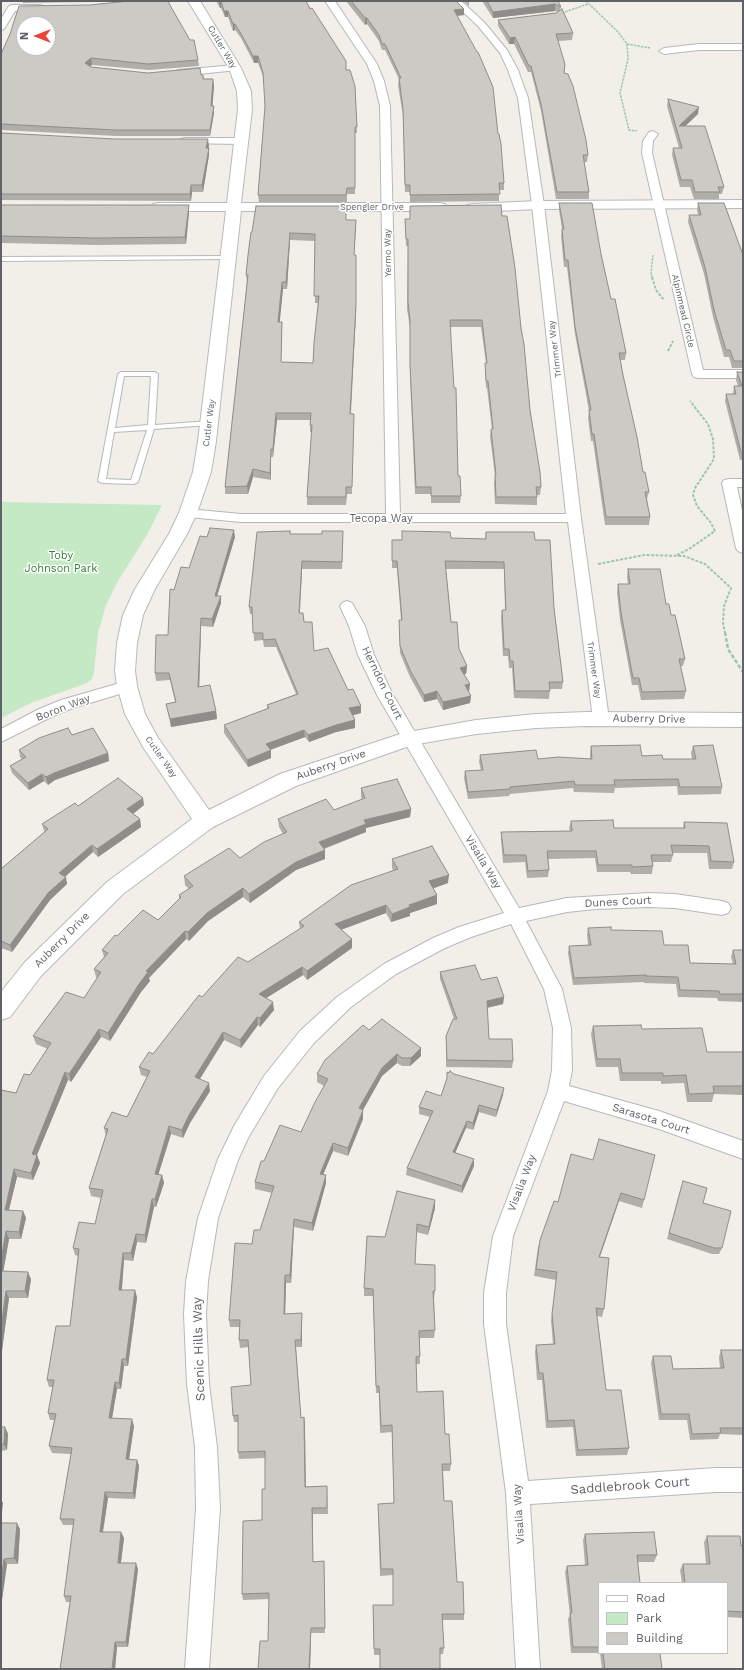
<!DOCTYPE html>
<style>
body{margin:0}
#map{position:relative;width:744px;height:1670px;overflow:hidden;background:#f1efe8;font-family:"Work Sans",sans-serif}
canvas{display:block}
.frame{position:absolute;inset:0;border:2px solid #5f6368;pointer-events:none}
.legend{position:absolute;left:598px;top:1582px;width:130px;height:72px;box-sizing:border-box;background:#fff;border:1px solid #bfc1c3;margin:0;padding:5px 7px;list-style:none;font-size:12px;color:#5f6368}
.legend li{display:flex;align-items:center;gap:8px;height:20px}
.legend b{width:20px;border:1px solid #bfc1c3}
.north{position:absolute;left:16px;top:16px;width:40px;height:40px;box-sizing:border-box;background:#fff;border:1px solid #bfc1c3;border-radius:50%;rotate:270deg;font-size:11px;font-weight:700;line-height:16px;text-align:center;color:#5f6368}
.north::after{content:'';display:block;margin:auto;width:14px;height:18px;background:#ea4335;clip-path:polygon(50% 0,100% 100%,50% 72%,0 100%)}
</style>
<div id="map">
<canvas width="744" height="1670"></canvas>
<div class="frame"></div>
<ul class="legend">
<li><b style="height:5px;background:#fff"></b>Road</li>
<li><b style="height:11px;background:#c5e8c5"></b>Park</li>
<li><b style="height:11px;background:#cccac5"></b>Building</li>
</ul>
<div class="north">N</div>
</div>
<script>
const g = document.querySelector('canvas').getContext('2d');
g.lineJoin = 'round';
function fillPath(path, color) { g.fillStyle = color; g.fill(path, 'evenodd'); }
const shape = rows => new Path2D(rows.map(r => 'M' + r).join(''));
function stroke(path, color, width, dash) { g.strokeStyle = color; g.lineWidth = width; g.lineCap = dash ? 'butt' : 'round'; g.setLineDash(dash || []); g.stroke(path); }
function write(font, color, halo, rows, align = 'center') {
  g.font = font + ' "Work Sans",sans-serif'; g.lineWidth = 3; g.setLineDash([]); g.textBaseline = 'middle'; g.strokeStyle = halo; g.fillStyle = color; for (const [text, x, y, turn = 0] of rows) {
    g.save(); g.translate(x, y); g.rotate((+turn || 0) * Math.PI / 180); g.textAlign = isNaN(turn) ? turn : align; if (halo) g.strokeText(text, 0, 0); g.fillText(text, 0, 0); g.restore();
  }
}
fillPath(shape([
 [1,502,162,505,147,535,118,581,106,605,98,633,94,672,92,679,87,683,31,703,1,718]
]), '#c5e8c5');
const lane = shape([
 [229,256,229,258,227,259,1,261,1,257,229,256],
 [121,372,155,372,158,374,155,425,209,421,212,423,209,425,154,429,138,482,134,484,102,483,98,481,118,374,121,372],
 [124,376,151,376,148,425,115,428,124,376],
 [147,430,131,480,106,479,114,432,147,430]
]);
const street = shape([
 [325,1,335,1,377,64,384,81,390,106,400,514,566,514,532,205,518,98,508,70,500,53,478,26,451,1,461,1,484,22,507,50,518,70,528,98,544,205,581,518,609,719,607,723,601,725,595,723,593,719,568,522,241,522,188,517,183,516,181,513,183,510,188,509,241,514,386,514,380,106,374,81,367,64,325,1],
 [12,5,41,5,46,8,41,11,15,11,4,29,1,30,1,19,9,6,12,5],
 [699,44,743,44,743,50,699,50,664,54,659,51,664,48,699,44],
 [235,65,240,68,238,70,178,76,173,73,178,70,235,65],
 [653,131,658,134,653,141,652,153,703,370,743,370,743,378,698,378,694,377,692,374,642,153,643,141,649,132,653,131],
 [185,138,241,138,246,141,241,144,181,143,180,141,181,139,185,138],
 [729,479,743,479,743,487,737,487,743,515,743,553,738,551,736,548,722,483,724,480,729,479],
 [347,601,352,603,365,626,374,655,393,695,519,908,567,898,648,893,675,894,722,901,728,903,731,908,728,913,722,915,675,908,648,907,596,909,567,912,526,921,562,989,571,1028,572,1070,569,1086,659,1111,743,1141,743,1159,659,1129,564,1101,513,1236,506,1293,506,1324,528,1481,716,1468,743,1468,743,1492,716,1492,530,1504,540,1669,516,1669,506,1493,484,1324,484,1293,493,1236,548,1091,552,1070,553,1028,544,989,511,924,471,937,445,948,396,974,351,1007,314,1043,278,1088,248,1138,238,1160,218,1218,208,1281,206,1314,209,1384,217,1447,220,1508,209,1669,185,1669,196,1508,195,1447,187,1384,184,1314,186,1281,198,1218,218,1159,234,1126,264,1076,300,1031,337,997,384,964,433,938,459,927,504,913,377,695,358,655,349,626,340,606,342,603,347,601],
 [127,681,133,682,135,686,133,690,73,708,51,717,1,742,1,729,39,709,61,700,127,681]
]);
const secondary = shape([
 [188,1,200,1,241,68,251,91,252,109,241,203,440,203,445,204,447,207,445,210,440,211,241,211,216,441,211,472,197,513,187,534,155,589,143,615,137,643,135,671,137,686,145,714,158,738,209,810,280,774,403,733,476,720,536,714,586,712,743,713,743,727,586,726,536,728,476,734,412,745,296,786,213,827,123,894,41,976,10,1017,1,1020,1,992,25,962,107,882,192,819,143,747,125,714,117,686,115,671,117,643,123,615,135,589,169,534,179,513,193,472,198,441,226,211,158,211,153,210,151,207,153,204,158,203,227,203,238,109,237,91,229,68,188,1],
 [743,200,743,208,538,209,472,212,467,211,465,208,467,205,472,204,538,201,743,200]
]);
stroke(lane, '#b5b8bc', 2);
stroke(street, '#b5b8bc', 2);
stroke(secondary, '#b6babf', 2);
stroke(shape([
 [586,1,618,32,627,44,628,59,620,93,629,130,637,131],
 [562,13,588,4],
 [627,44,650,48],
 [652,278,651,273,653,255]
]), '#9cc7a9', 1.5, [2.5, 1]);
stroke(shape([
 [652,277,656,290,664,300],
 [668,351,673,341],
 [677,555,689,549,715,531,711,523,697,506,693,495,695,488,714,459,713,439,708,424,690,401],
 [598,564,644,555,684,556,705,564,731,588,724,606,723,623,725,633]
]), '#9cc7a9', 2, [3, 1.5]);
stroke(shape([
 [725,632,728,649,743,672]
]), '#9cc7a9', 2.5, [4, 2]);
fillPath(lane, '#fff');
fillPath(street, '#fff');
fillPath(secondary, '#fff');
fillPath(shape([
 [22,1,106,1,91,2,23,3],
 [216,1,306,1,346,70,355,86,357,133,355,133,355,194,347,194,347,202,259,202,258,195,265,106,264,79,258,63,254,63,241,38,235,30,233,31,228,17,225,17,221,8,220,8],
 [346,1,456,1,464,15,457,16,498,134,504,183,504,190,499,190,499,201,410,202,410,192,405,192,403,116,398,85,399,79,385,50,382,50,379,41,367,24,365,25],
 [463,1,469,1,469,6],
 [482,1,562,1,562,2,558,2,561,7,560,10,573,33,572,40,558,41,565,73,588,155,587,162,584,162,589,192,589,199,556,199,541,111,531,72,528,72,514,44,509,44,498,26,498,20,556,13,558,12,555,11,493,18],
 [171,7,198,60,199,66,149,70,92,65,90,66,91,67,148,73,203,75,204,79,213,79,214,86,212,106,214,106,214,113,210,136,116,136,1,130,1,54],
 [668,99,698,114,685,126,724,187,722,194,719,194,719,199,694,199,690,187,680,187,672,155,673,148,679,148,667,106],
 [1,133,209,146,208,148,209,148,209,155,203,192,192,192,191,201,1,200],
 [559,203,601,254,611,299,626,353,625,360,620,360,623,375,643,472,649,492,647,499,650,517,649,525,605,525,593,441,591,441,588,418,589,411,575,334,567,267,564,267,561,236,562,229,559,210],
 [698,203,743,255,743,368,732,368,729,357,724,357,713,317,704,274,688,222,689,215,698,215,697,210],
 [1,205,189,212,186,244,97,245,1,243],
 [502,216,521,328,530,410,541,487,540,495,537,495,537,505,495,504,494,483,495,476,490,436,491,429,492,429,487,388,486,388,485,370,485,363,486,363,481,327,450,327,458,476,461,496,460,503,431,503,431,494,415,494,410,374,410,328,407,309,408,246,406,246,405,219],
 [346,220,356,227,354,255,356,312,351,414,352,494,347,494,346,505,307,505,307,497,312,432,310,432,310,420,277,420,273,457,271,457,271,480,253,477,248,494,225,494,225,487,247,282,246,275,251,232],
 [290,240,315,241,315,303,318,303,313,363,281,362,282,330,282,322,279,322,283,289,287,289],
 [737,372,743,372,743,460,740,460,725,401,726,394,733,394,734,386,738,386,736,380],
 [486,532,535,540,554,608,563,682,562,689,550,689,549,699,514,698,512,668,509,668,508,656,503,656,501,618,502,610,505,610,504,569,446,569,451,622,459,649,467,666,466,674,464,674,469,692,468,692,471,696,470,703,443,710,437,699,424,702,410,677,400,653,399,620,401,620,397,568,392,568,392,540,451,538,485,539],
 [290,534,343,539,342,569,302,569,300,613,304,622,314,651,361,706,361,713,353,715,355,728,336,732,309,742,305,737,270,750,271,758,248,767,224,733,224,725,267,709,267,705,296,694,276,647,264,647,263,640,254,641,253,614,250,614,249,607],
 [235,537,217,596,221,603,213,627,201,626,199,687,216,711,217,719,171,727,166,704,175,702,170,680,156,681,155,673,168,635,174,590,189,568],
 [628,569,666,604,671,615,685,659,683,666,680,666,686,691,684,699,641,700,638,685,632,685,620,620,617,592,618,584,628,584,627,577],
 [72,735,108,753,109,761,55,780,48,785,44,781,29,790,12,773,10,766,22,759,20,757,19,750],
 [591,746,663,759,692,759,691,753,693,746,722,787,721,794,678,795,677,786,615,788,614,793,574,792,573,788,510,794,509,796,468,799,464,778,465,771,481,770,479,762,480,755,538,759,590,759,590,754],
 [361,788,411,809,410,817,366,828,366,832,324,849,325,850,325,859,296,870,250,903,243,897,208,921,189,941,186,939,149,978,150,981,141,992,110,1041,101,1037,71,1082,68,1080,37,1155,40,1163,33,1180,17,1177,9,1210,23,1211,26,1218,21,1239,9,1239,3,1271,31,1279,28,1298,9,1298,1,1358,1,1090,16,1093,30,1075,48,1049,36,1044,33,1036,84,998,97,978,96,977,94,969,104,957,102,950,117,936,158,920,179,899,179,895,189,889,185,885,184,876,240,858,283,834,279,827,278,819,334,810,362,799,361,797],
 [144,805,133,814,140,819,141,827,98,857,93,852,65,877,67,884,50,900,12,952,1,948,1,869,45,832,44,831,42,824,78,806],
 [571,821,614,828,683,828,684,822,734,862,732,869,709,869,707,853,672,853,673,855,671,862,653,862,653,866,652,874,631,874,630,872,597,872,595,858,548,859,549,870,548,877,527,878,525,862,503,863,501,839,501,832,570,831,569,828],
 [392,859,448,883,433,888,437,904,410,913,410,916,391,922,386,913,341,930,352,939,352,948,307,980,303,975,266,998,274,1010,260,1027,258,1025,241,1048,224,1040,200,1079,210,1091,190,1123,183,1138,171,1134,158,1175,162,1175,164,1183,156,1207,154,1207,146,1243,137,1242,133,1261,124,1260,122,1290,135,1290,137,1298,128,1366,124,1366,121,1389,117,1389,112,1418,134,1426,129,1459,137,1460,139,1466,135,1499,108,1498,103,1532,121,1532,124,1538,121,1563,138,1569,128,1647,117,1647,115,1669,60,1669,70,1602,66,1602,64,1596,74,1525,63,1525,60,1519,71,1454,52,1453,49,1446,54,1420,50,1420,48,1413,53,1387,49,1387,47,1380,70,1326,78,1256,75,1255,73,1248,95,1224,101,1198,91,1196,89,1188,106,1136,104,1128,127,1117,147,1077,141,1075,139,1067,153,1054,202,997,248,962,300,929,299,922,393,870,392,868],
 [588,928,611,930,664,945,690,963,733,964,731,957,733,950,743,950,743,1002,718,1001,717,998,678,997,676,984,644,983,644,982,573,985,568,953,569,946,588,945,587,935],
 [440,972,481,980,504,997,503,1004,487,1008,489,1039,513,1061,512,1068,446,1067,446,1036,454,1019,440,979],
 [593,1026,642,1029,707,1052,743,1052,743,1095,714,1094,712,1102,687,1102,684,1083,661,1084,661,1081,620,1081,618,1067,596,1067,591,1034],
 [369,1030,421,1056,410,1066,402,1066,397,1063,382,1076,363,1110,363,1119,348,1156,333,1151,323,1175,326,1175,326,1183,313,1231,294,1227,291,1283,286,1283,285,1314,302,1313,302,1347,296,1347,301,1418,304,1417,305,1424,305,1487,327,1486,328,1514,313,1514,313,1562,324,1561,325,1633,311,1633,310,1669,258,1669,268,1641,269,1599,243,1600,242,1594,262,1520,265,1489,265,1458,239,1459,238,1452,238,1422,234,1422,233,1416,251,1385,249,1347,240,1348,239,1340,240,1327,230,1327,229,1320,252,1244,260,1230,272,1193,255,1189,255,1182,264,1161,301,1132,324,1086,317,1082,317,1074],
 [447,1072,454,1074,503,1095,496,1117,479,1112,473,1130,466,1128,455,1152,474,1166,462,1193,406,1175,407,1168,430,1117,419,1114,419,1107,441,1096,447,1080],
 [571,1154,644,1200,642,1208,619,1201,600,1257,604,1309,602,1317,597,1316,606,1390,629,1448,627,1455,576,1456,573,1427,546,1428,542,1380,537,1380,535,1352,536,1345,553,1344,551,1321,556,1280,534,1276,538,1247,558,1202],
 [681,1187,703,1203,722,1248,719,1254,712,1254,667,1239],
 [435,1208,428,1235,416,1232,415,1264,435,1291,434,1299,435,1330,434,1338,420,1338,420,1364,416,1364,417,1392,445,1434,451,1464,450,1471,443,1471,444,1501,457,1582,464,1614,464,1620,442,1620,444,1648,443,1654,374,1655,373,1605,393,1605,393,1575,380,1576,378,1510,378,1504,394,1503,392,1432,380,1433,379,1393,376,1393,373,1296,364,1296,364,1288,385,1237],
 [721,1350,743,1350,743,1435,720,1434,718,1439,690,1440,687,1420,659,1420,651,1363,653,1356,673,1369,720,1368,719,1357],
 [1,1427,5,1427,8,1434,7,1450,1,1451],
 [1,1523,20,1529,18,1564,7,1564,1,1607],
 [585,1534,657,1555,654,1562,638,1562,599,1583,599,1653,571,1653,568,1619,570,1615,565,1572,567,1566,585,1565,583,1540],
 [707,1536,743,1546,743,1618,727,1617,727,1583,682,1583,680,1570,683,1564,706,1564,704,1542],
 [600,1653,660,1653,662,1669,602,1669]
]), '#afaea9');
fillPath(shape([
 [91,1,106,1,91,2],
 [221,1,221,8,220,8,219,2],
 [555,4,555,11,493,18,493,12],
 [464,9,464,15,454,16,454,10],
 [224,11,228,11,228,17,225,17],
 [365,18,367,18,367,24,365,25],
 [233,24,235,24,235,30,233,31],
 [515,37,514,44,509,44,510,38],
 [253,56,258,56,258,63,254,63],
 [91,58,92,65,86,70,85,63],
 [213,79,214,86,212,113,211,106],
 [214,106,214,113,210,136,210,130],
 [699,107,698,114,678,133,679,126],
 [208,139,209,146,207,154,206,148],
 [209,148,209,155,203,192,202,185],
 [191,185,192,192,191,201,190,194],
 [189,205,189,212,186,244,185,237],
 [290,233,290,240,287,289,286,282],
 [356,255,356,312,350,421,350,414],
 [282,282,283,289,279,330,278,322],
 [276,413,277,420,273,457,273,449],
 [271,449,271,480,270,473],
 [253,469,253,477,248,494,247,486],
 [234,530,235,537,215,603,215,596],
 [302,561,302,569,299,620,299,613],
 [221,596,221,603,213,627,212,619],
 [201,618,201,626,199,695,198,687],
 [467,666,466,674,460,675,460,668],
 [470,684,469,692,464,693,465,685],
 [437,691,437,699,424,702,424,695],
 [471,696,470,703,443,710,443,702],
 [361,706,361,713,350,716,349,708],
 [216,711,217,719,171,727,170,719],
 [355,720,355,728,336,732,309,742,308,735,336,725],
 [304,730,305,737,267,751,266,744],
 [271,750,271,758,248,767,247,760],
 [108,753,109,761,55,780,48,785,46,777,54,773],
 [42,774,44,781,29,790,28,783],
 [143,798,144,805,129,817,127,809],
 [411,809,410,817,366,828,366,832,320,850,319,842,364,820],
 [140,819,141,827,98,857,97,849],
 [92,845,93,852,61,880,59,873],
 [325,850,325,859,296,870,250,903,249,894,296,862],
 [449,875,448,883,429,890,429,881],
 [66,877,67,884,50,900,12,952,10,945,48,893],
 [243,888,243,897,208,921,189,941,188,932,207,913],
 [437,895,437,904,410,913,410,916,391,922,392,914,409,905],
 [386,905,386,913,335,932,335,924],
 [185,931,186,939,149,978,150,981,141,992,110,1041,108,1033,146,971],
 [352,939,352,948,307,980,307,971],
 [302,967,303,975,260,1002,259,994],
 [504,997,503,1004,486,1008,487,1001],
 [273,1002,274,1010,260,1027,260,1018],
 [257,1017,258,1025,241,1048,240,1040],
 [99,1029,101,1037,71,1082,69,1074],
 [223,1032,224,1040,196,1085,195,1077],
 [421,1048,421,1056,410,1066,411,1058],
 [397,1054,397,1063,382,1076,359,1117,359,1108,382,1068],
 [65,1072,68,1080,34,1162,32,1154],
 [209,1083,210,1091,190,1123,183,1138,182,1130,189,1115],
 [504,1088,503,1095,496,1117,497,1110],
 [479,1105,479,1112,473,1130,473,1123],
 [363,1110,363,1119,348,1156,348,1148],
 [467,1121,466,1128,453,1158,453,1152],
 [169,1126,171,1134,156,1182,155,1174],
 [333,1143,333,1151,320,1182,320,1174],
 [37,1155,40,1163,33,1180,31,1173],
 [474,1159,474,1166,462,1193,462,1186],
 [14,1169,17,1177,7,1217,5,1210],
 [162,1175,164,1183,156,1207,155,1199],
 [326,1175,326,1183,313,1231,312,1223],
 [621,1193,619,1201,597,1264,599,1257],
 [152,1199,154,1207,146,1243,145,1235],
 [435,1200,435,1208,428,1235,429,1227],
 [23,1211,26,1218,21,1239,19,1232],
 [294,1219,294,1227,291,1283,290,1275],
 [6,1231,9,1239,2,1279,1,1276,1,1261],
 [136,1234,137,1242,133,1261,131,1253],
 [123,1253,124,1260,121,1298,119,1290],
 [28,1272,31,1279,28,1298,25,1291],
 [285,1275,286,1283,285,1321,284,1314],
 [135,1290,137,1298,128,1366,126,1359],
 [6,1291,9,1298,1,1358,1,1328],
 [302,1313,302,1347,301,1340],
 [122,1359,124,1366,121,1389,119,1383],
 [115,1382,117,1389,111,1424,109,1418],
 [304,1417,305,1424,306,1494,305,1487],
 [132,1419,134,1426,128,1466,126,1459],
 [5,1427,8,1434,7,1450,4,1444],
 [137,1460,139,1466,135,1499,133,1493],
 [105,1492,108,1498,102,1537,100,1532],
 [1,1499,3,1503,1,1521],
 [312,1508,313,1514,313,1567,313,1562],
 [17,1523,20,1529,18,1564,14,1558],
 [121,1532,124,1538,120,1569,118,1563],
 [4,1559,7,1564,1,1607,1,1579],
 [136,1563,138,1569,128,1647,126,1642],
 [311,1628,311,1633,310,1669,309,1669],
 [115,1642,117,1647,115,1669,112,1669]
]), '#8f8d8a');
const building = shape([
 [129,1,168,1,171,7,190,40,194,40,198,60,148,64,91,58,85,63,91,67,148,73,200,68,201,75,203,75,203,79,213,79,211,106,214,106,210,130,115,130,1,124,1,54,10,34,19,6,90,5,129,1],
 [24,24,48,24,48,48,24,48,24,24],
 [219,1,306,1,310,9,312,8,346,61,346,70,350,70,355,86,357,127,355,127,355,188,347,188,346,195,258,195,265,106,263,73,258,56,253,56,240,32,235,24,233,24,228,11,224,11,221,1,219,2,219,1],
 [351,1,456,1,464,9,454,10,477,52,478,52,493,87,498,134,499,134,501,144,504,183,499,183,500,194,410,195,410,185,405,185,403,109,399,78,401,78,385,44,382,44,379,35,367,18,365,18,351,1],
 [487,1,558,1,561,7,555,4,493,12,487,1],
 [562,9,573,33,556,34,565,64,564,73,568,74,573,86,586,140,588,155,583,155,589,192,557,192,541,104,531,66,529,66,515,37,510,38,498,20,556,13,562,9],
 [668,99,699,107,679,126,705,126,724,187,718,187,720,192,695,192,692,180,681,180,673,148,682,148,668,99],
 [1,133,115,139,208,139,206,148,209,148,202,185,191,185,190,194,1,194,1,133],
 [559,203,592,203,601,254,611,299,615,299,626,353,619,353,623,375,637,437,643,472,645,472,649,492,645,492,650,517,606,517,594,434,592,434,589,410,591,410,575,327,568,260,565,260,562,229,564,229,559,203],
 [698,203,724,203,743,255,743,361,734,361,730,350,726,350,714,310,705,267,689,215,701,215,698,203],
 [1,205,189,205,185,237,96,238,1,236,1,205],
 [501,205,502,216,507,216,515,268,521,328,524,344,530,410,540,472,541,487,536,487,537,497,496,497,495,475,496,475,491,429,493,429,488,381,486,381,485,363,487,363,482,320,450,320,452,356,454,388,456,388,458,476,460,476,461,496,431,496,431,487,416,487,410,366,410,320,408,302,408,239,406,239,405,219,410,219,410,206,501,205],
 [256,206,346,206,346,220,356,220,354,255,356,255,356,305,350,414,354,414,352,487,346,487,346,497,307,497,312,425,310,425,311,413,276,413,273,449,271,449,270,473,253,469,247,486,225,487,248,275,246,275,248,255,251,232,252,232,256,206],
 [290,233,315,234,314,296,319,296,314,343,313,363,281,362,282,322,278,322,282,282,286,282,290,233],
 [737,372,743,372,743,452,741,452,726,394,736,394,734,386,742,386,737,372],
 [210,528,234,530,215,596,221,596,212,619,201,618,198,687,210,685,216,711,170,719,166,704,176,702,169,673,155,673,156,635,168,635,170,589,174,590,181,567,189,568,200,536,207,537,210,528],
 [290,531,290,534,322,534,322,531,343,531,342,562,302,561,299,613,303,613,304,622,312,622,314,651,328,648,348,690,353,689,361,706,349,708,355,720,336,725,308,735,304,730,266,744,271,750,247,760,224,725,269,708,267,705,298,694,275,639,263,640,263,633,253,633,252,607,249,607,257,532,290,531],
 [402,531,450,532,451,538,486,539,486,532,534,532,535,540,550,540,554,608,563,682,549,682,550,691,515,691,513,661,510,661,509,649,504,649,502,610,506,610,504,562,445,561,451,622,457,622,459,649,467,666,460,668,470,684,465,685,471,696,443,702,437,691,424,695,410,670,400,646,399,620,402,620,397,561,392,561,392,540,402,540,402,531],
 [628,569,660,569,666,604,669,604,671,615,675,615,685,659,679,659,686,691,642,692,639,678,633,678,621,613,618,584,630,584,628,569],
 [68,728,72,735,93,728,108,753,54,773,46,777,42,774,28,783,10,766,26,757,19,750,39,738,68,728],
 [640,745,642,756,662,755,663,759,696,759,693,746,713,745,722,787,680,787,678,779,614,780,615,785,575,785,574,781,510,787,510,789,468,792,465,771,483,770,480,755,536,750,538,759,558,757,592,759,591,746,640,745],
 [118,778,143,798,127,809,140,819,97,849,92,845,59,873,66,877,48,893,10,945,1,941,1,869,48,829,42,824,75,803,78,806,118,778],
 [397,779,411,809,364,820,366,824,319,842,325,850,296,862,249,894,243,888,207,913,188,932,185,931,146,971,148,972,139,984,108,1033,99,1029,69,1074,65,1072,32,1154,37,1155,31,1173,14,1169,5,1210,23,1211,19,1232,6,1231,1,1261,1,1090,16,1093,24,1074,30,1075,51,1043,33,1036,66,992,84,998,101,972,94,969,108,953,102,950,115,935,117,936,143,910,158,920,181,897,179,895,193,886,184,876,229,848,240,858,264,842,287,832,278,819,326,799,334,810,365,798,361,788,397,779],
 [613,820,614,828,685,828,684,822,727,823,734,862,711,861,709,846,671,845,673,855,651,855,653,866,632,867,632,865,598,865,596,851,547,851,549,870,528,871,526,855,504,855,501,832,572,831,571,821,613,820],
 [432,846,449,875,429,881,437,895,409,905,410,907,392,914,386,905,335,924,352,939,307,971,302,967,259,994,273,1002,260,1018,257,1017,240,1040,223,1032,195,1077,209,1083,189,1115,182,1130,169,1126,155,1174,162,1175,155,1199,152,1199,145,1235,136,1234,131,1253,123,1253,119,1290,135,1290,126,1359,122,1359,119,1383,115,1382,109,1418,132,1419,126,1459,137,1460,133,1493,105,1492,100,1532,121,1532,118,1563,136,1563,126,1642,115,1642,112,1669,60,1669,71,1596,64,1596,74,1519,60,1519,72,1448,49,1446,56,1414,48,1413,54,1380,47,1380,56,1326,70,1326,79,1249,73,1248,79,1222,95,1224,103,1190,89,1188,108,1129,104,1128,112,1112,127,1117,150,1071,139,1067,149,1052,153,1054,199,995,202,997,238,957,248,962,304,926,299,922,351,885,398,869,392,859,432,846],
 [611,927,611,930,662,931,664,945,688,945,690,963,736,964,733,950,743,950,743,994,720,994,719,991,680,990,678,977,646,976,646,975,574,978,569,946,591,945,588,928,611,927],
 [475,965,481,980,497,977,504,997,487,1001,489,1039,512,1039,513,1061,447,1060,446,1036,453,1019,457,1019,440,972,475,965],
 [382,1019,421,1048,411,1058,402,1058,397,1054,382,1068,359,1108,363,1110,348,1148,333,1143,320,1174,326,1175,312,1223,294,1219,290,1275,285,1275,284,1314,302,1313,301,1340,295,1340,301,1418,304,1417,305,1487,327,1486,327,1508,312,1508,313,1562,324,1561,325,1628,311,1628,309,1669,258,1669,260,1641,268,1641,269,1593,242,1594,243,1521,262,1520,262,1489,265,1489,265,1451,238,1452,238,1415,233,1416,231,1387,251,1385,248,1340,239,1340,240,1320,229,1320,235,1243,252,1244,254,1230,260,1230,274,1186,255,1182,261,1161,264,1161,280,1125,301,1132,315,1102,328,1079,317,1074,325,1060,363,1025,369,1030,382,1019],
 [641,1025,642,1029,702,1028,707,1052,743,1052,743,1086,713,1086,714,1093,689,1094,686,1075,663,1076,663,1073,622,1073,620,1059,597,1059,593,1026,641,1025],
 [450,1071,454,1074,504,1088,497,1110,479,1105,473,1123,467,1121,453,1152,474,1159,462,1186,407,1168,433,1111,419,1107,426,1091,441,1096,447,1078,447,1072,449,1073,450,1071],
 [599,1139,655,1155,644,1200,621,1193,599,1257,609,1258,604,1309,596,1308,606,1390,621,1390,629,1448,578,1450,574,1420,548,1421,543,1373,539,1373,536,1345,555,1344,552,1314,557,1272,536,1269,540,1240,554,1201,558,1202,571,1154,593,1160,599,1139],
 [683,1181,707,1188,703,1203,731,1211,722,1248,714,1248,669,1233,683,1181],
 [397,1191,435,1200,429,1227,417,1224,415,1264,435,1265,435,1291,433,1291,435,1330,419,1331,420,1356,416,1357,417,1392,443,1391,445,1434,449,1434,451,1464,442,1464,444,1501,452,1501,457,1582,463,1582,464,1614,442,1614,444,1648,440,1648,440,1669,380,1669,380,1649,374,1649,373,1605,393,1605,393,1569,381,1569,378,1504,394,1503,392,1425,381,1426,379,1386,376,1386,373,1289,364,1288,367,1236,385,1237,397,1191],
 [1,1271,28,1272,25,1291,6,1291,1,1328,1,1271],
 [721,1350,743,1350,743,1428,720,1428,721,1433,692,1434,689,1414,661,1414,653,1356,671,1356,673,1369,724,1368,721,1350],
 [1,1427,5,1427,4,1444,1,1444,1,1427],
 [1,1523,17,1523,14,1558,4,1559,1,1579,1,1523],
 [654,1532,657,1555,637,1555,640,1583,599,1583,599,1647,573,1647,570,1613,572,1613,567,1566,588,1565,585,1534,654,1532],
 [707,1536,740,1536,741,1546,743,1546,743,1612,727,1611,727,1583,685,1583,683,1564,710,1564,707,1536],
 [603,1653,660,1653,662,1669,605,1669,603,1653]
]);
fillPath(building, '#cccac5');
stroke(building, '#8f8d8a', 1);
write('9px', '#5f6368', '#fff', [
 ["Cutler Way",222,47,59],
 ["Spengler Drive",372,207],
 ["Yermo Way",388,253,-91],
 ["Alpinmead Circle",683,311,77],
 ["Trimmer Way",555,349,-97],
 ["Cutler Way",209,423,-83],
 ["Trimmer Way",594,670,82],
 ["Cutler Way",161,757,55]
]);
write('11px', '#5f6368', '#fff', [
 ["Tecopa Way",381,519],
 ["Herndon Court",382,683,64],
 ["Boron Way",63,708,-21],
 ["Auberry Drive",649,719,1],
 ["Auberry Drive",331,765,-19],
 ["Visalia Way",483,862,59],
 ["Dunes Court",618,902,-3],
 ["Auberry Drive",62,940,-45],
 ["Sarasota Court",651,1119,17],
 ["Visalia Way",522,1183,-69],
 ["Visalia Way",519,1514,-94]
]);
write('11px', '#348238', '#fff', [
 ["Toby",61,556],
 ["Johnson Park",61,569]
]);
write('13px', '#5f6368', '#fff', [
 ["Scenic Hills Way",199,1349,-92],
 ["Saddlebrook Court",630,1486,-4]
]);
</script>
